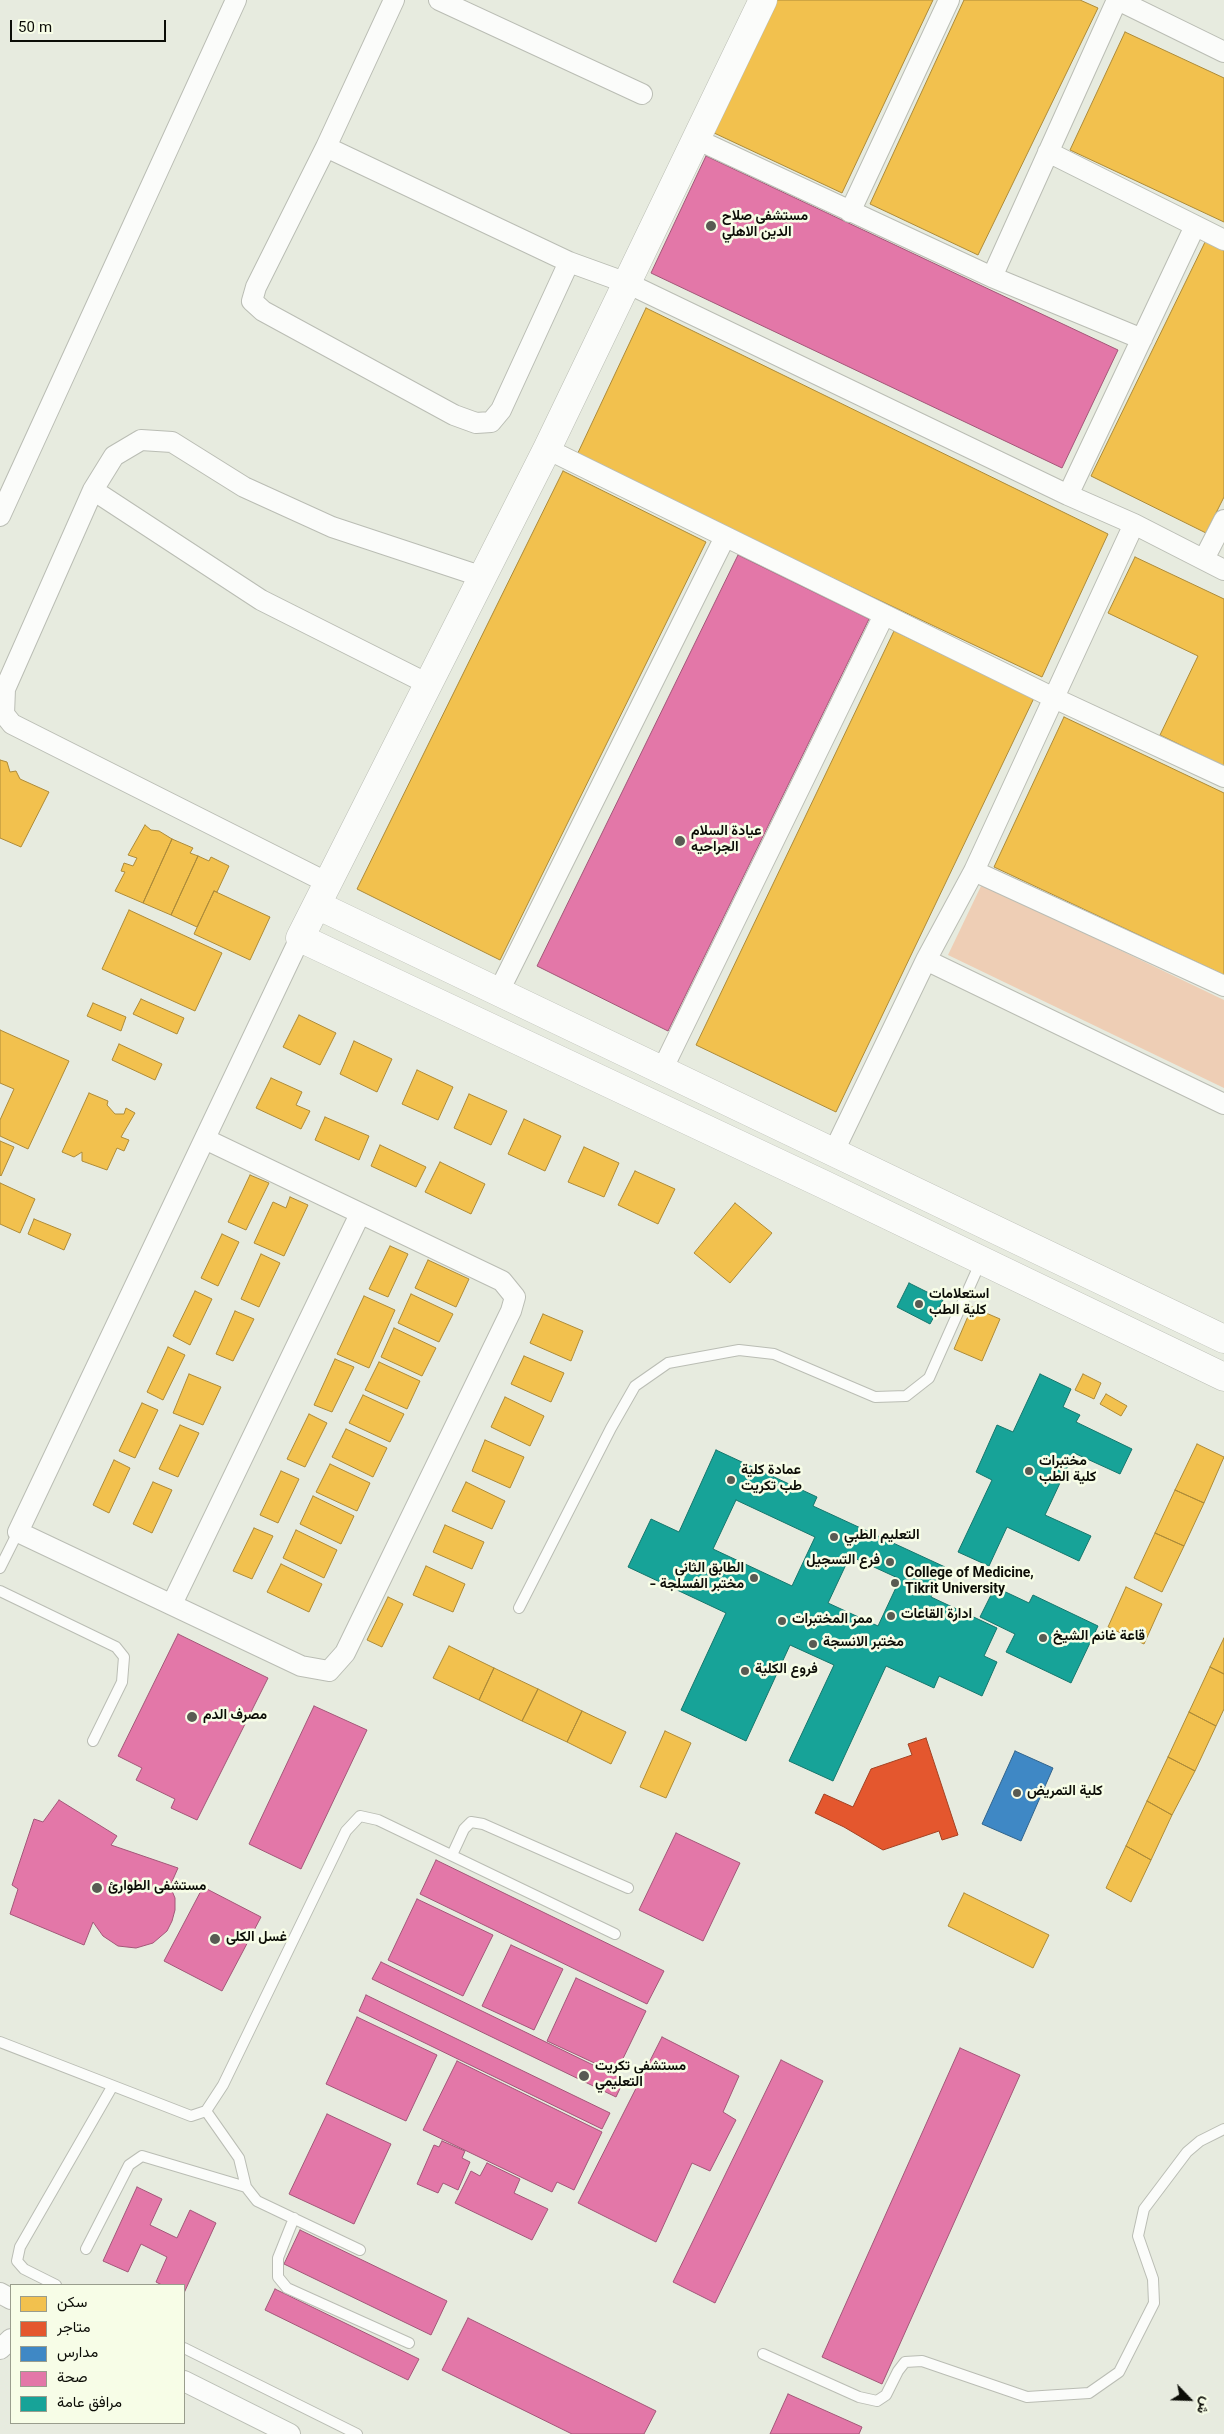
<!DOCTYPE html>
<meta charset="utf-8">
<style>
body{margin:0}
#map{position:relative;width:1224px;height:2434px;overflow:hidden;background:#e7ebdf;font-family:Georgia,Vazirmatn,serif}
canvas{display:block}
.legend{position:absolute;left:10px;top:2284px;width:175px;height:140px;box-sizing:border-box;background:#f7fde7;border:1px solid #999d8d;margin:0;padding:6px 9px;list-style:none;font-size:15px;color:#0c0d07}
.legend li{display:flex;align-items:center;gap:10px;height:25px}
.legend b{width:25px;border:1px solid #999d8d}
.north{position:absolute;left:1164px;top:2374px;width:50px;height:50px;-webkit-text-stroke:4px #f7fde7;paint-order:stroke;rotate:114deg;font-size:14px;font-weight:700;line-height:20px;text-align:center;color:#0c0d07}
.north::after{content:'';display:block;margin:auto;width:18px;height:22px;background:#0c0d07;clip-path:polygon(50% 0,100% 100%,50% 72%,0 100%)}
.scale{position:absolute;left:10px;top:20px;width:156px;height:22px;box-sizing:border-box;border:2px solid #0c0d07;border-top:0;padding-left:6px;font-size:15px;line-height:18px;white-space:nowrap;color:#0c0d07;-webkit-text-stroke:4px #f7fde7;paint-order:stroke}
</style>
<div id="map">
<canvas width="1224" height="2434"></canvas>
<ul class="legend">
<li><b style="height:14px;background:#f2c14e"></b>سكن</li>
<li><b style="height:14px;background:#e4572e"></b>متاجر</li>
<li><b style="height:14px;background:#3f88c5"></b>مدارس</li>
<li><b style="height:14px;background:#e377a8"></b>صحة</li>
<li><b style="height:14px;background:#17a398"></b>مرافق عامة</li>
</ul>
<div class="north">ش</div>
<div class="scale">50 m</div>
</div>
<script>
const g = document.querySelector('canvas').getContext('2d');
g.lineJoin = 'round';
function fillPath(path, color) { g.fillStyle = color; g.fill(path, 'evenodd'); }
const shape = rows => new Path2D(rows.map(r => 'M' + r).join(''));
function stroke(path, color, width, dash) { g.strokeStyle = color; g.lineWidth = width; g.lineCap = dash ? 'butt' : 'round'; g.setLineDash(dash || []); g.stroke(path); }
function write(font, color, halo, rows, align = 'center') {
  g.font = font + ' Georgia,Vazirmatn,serif'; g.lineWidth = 5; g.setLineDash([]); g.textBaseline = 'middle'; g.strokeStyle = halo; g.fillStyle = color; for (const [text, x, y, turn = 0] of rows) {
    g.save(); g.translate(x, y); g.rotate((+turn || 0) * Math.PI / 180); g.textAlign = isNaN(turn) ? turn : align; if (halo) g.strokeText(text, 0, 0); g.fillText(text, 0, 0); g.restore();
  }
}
fillPath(shape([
 [982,884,1224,1000,1224,1088,948,955]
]), '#eeceb5');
const homes = shape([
 [775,0,933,0,842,193,712,132,775,0],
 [964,0,1080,0,1098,8,978,255,870,204,964,0],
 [1125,32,1224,78,1224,222,1070,150,1125,32],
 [1207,238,1224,246,1224,497,1206,533,1091,476,1207,238],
 [646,308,1108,534,1042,677,576,457,646,308],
 [563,471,706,542,500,960,357,889,563,471],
 [1135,557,1224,599,1224,766,1160,735,1198,656,1108,613,1135,557],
 [894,631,1034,698,836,1112,696,1045,894,631],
 [1064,717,1224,793,1224,975,994,867,1064,717],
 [0,760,7,762,10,772,16,771,20,779,49,792,21,847,0,838,0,760],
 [145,825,151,830,159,831,172,839,143,903,115,891,125,872,121,871,124,863,133,866,137,858,128,855,145,825],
 [172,839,193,848,190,853,198,856,171,915,143,903,172,839],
 [198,856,209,861,211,857,229,866,217,892,214,891,197,927,171,915,198,856],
 [214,891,270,917,250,960,194,934,214,891],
 [129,910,222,953,195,1011,102,969,129,910],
 [141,999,184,1018,177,1034,133,1014,141,999],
 [93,1003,126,1017,121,1031,87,1016,93,1003],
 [299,1015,336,1033,320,1065,283,1047,299,1015],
 [0,1030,69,1061,28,1149,0,1136,0,1120,14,1089,0,1083,0,1030],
 [354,1041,392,1059,377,1092,340,1074,354,1041],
 [119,1044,162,1064,155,1080,112,1060,119,1044],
 [417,1070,453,1087,438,1120,402,1104,417,1070],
 [271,1078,302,1092,296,1105,310,1111,301,1129,256,1108,271,1078],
 [89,1093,108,1101,107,1105,115,1114,124,1114,126,1108,135,1113,121,1137,129,1140,124,1151,117,1148,107,1170,82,1161,82,1152,74,1157,62,1152,89,1093],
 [469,1094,507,1111,491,1145,454,1128,469,1094],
 [325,1117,369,1136,359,1160,315,1140,325,1117],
 [524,1119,561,1136,545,1171,508,1154,524,1119],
 [0,1141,14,1147,1,1176,0,1175,0,1141],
 [380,1145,426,1167,416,1187,371,1166,380,1145],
 [584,1147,619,1163,604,1197,568,1182,584,1147],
 [440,1162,485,1184,471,1214,425,1192,440,1162],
 [635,1171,675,1189,658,1224,618,1205,635,1171],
 [250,1175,269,1183,246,1230,228,1222,250,1175],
 [0,1183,35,1199,20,1233,0,1224,0,1183],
 [290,1197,308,1205,284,1256,254,1243,273,1202,286,1208,290,1197],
 [735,1203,772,1233,730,1283,694,1253,735,1203],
 [34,1219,71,1234,64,1250,28,1234,34,1219],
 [222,1234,239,1242,218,1286,201,1278,222,1234],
 [390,1246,408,1254,388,1297,369,1289,390,1246],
 [261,1254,280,1263,259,1307,241,1299,261,1254],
 [428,1260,469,1279,456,1307,415,1288,428,1260],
 [195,1291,212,1299,190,1345,173,1336,195,1291],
 [411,1294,453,1314,439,1342,398,1323,411,1294],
 [364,1296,395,1310,369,1368,337,1354,364,1296],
 [972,1307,1000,1319,982,1361,954,1349,972,1307],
 [235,1311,254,1319,233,1361,216,1354,235,1311],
 [543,1314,583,1331,571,1361,530,1343,543,1314],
 [394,1328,436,1348,422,1376,381,1357,394,1328],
 [168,1347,185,1355,163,1400,147,1392,168,1347],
 [524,1356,564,1373,551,1402,511,1384,524,1356],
 [335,1359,354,1367,332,1412,314,1405,335,1359],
 [379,1362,420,1381,407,1409,365,1390,379,1362],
 [189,1374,221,1387,203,1425,173,1413,189,1374],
 [1083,1374,1101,1383,1094,1399,1075,1390,1083,1374],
 [1106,1394,1127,1406,1121,1416,1100,1404,1106,1394],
 [363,1395,404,1414,390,1442,349,1423,363,1395],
 [505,1397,544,1416,530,1446,491,1427,505,1397],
 [142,1403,158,1410,135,1458,119,1451,142,1403],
 [309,1414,327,1423,305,1467,287,1459,309,1414],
 [180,1425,199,1433,178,1477,159,1469,180,1425],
 [346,1429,387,1448,373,1477,332,1457,346,1429],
 [485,1440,524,1457,510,1488,472,1471,485,1440],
 [1197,1444,1224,1457,1204,1503,1175,1490,1197,1444],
 [114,1460,130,1468,109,1513,93,1505,114,1460],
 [330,1464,370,1483,357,1511,316,1492,330,1464],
 [281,1471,299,1479,278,1523,260,1515,281,1471],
 [153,1482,172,1490,152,1533,133,1524,153,1482],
 [466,1482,505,1501,492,1529,452,1511,466,1482],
 [1175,1490,1204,1503,1184,1546,1155,1533,1175,1490],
 [313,1496,354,1516,341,1544,300,1524,313,1496],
 [445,1525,484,1542,472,1569,433,1552,445,1525],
 [254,1528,273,1536,252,1579,233,1571,254,1528],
 [296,1530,337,1550,324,1578,283,1558,296,1530],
 [1155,1533,1184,1546,1162,1592,1134,1578,1155,1533],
 [281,1564,322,1584,309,1612,267,1592,281,1564],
 [426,1566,465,1584,453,1612,413,1595,426,1566],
 [1126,1587,1162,1604,1144,1644,1108,1627,1126,1587],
 [388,1597,403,1604,382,1647,367,1640,388,1597],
 [1224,1638,1224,1674,1210,1667,1224,1638],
 [449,1646,494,1668,479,1700,433,1678,449,1646],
 [1210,1667,1224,1674,1224,1709,1216,1726,1189,1712,1210,1667],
 [494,1668,538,1689,522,1721,479,1700,494,1668],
 [538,1689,582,1711,567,1742,522,1721,538,1689],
 [582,1711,626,1732,611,1764,567,1742,582,1711],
 [1189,1712,1216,1726,1195,1771,1168,1757,1189,1712],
 [665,1731,691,1743,666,1798,640,1787,665,1731],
 [1168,1757,1195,1771,1172,1815,1147,1801,1168,1757],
 [1147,1801,1172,1815,1151,1860,1126,1846,1147,1801],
 [1126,1846,1151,1860,1131,1902,1106,1888,1126,1846],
 [964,1893,1049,1935,1033,1968,948,1926,964,1893]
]);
fillPath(homes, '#f2c14e');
stroke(homes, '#ad8b39', 1);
const shops = shape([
 [926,1738,958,1835,942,1840,939,1831,883,1850,844,1827,815,1813,824,1794,853,1807,871,1769,912,1755,908,1744,926,1738]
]);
fillPath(shops, '#e4572e');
stroke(shops, '#a34122', 1);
const schools = shape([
 [1015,1751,1053,1768,1021,1841,982,1824,1015,1751]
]);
fillPath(schools, '#3f88c5');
stroke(schools, '#30638c', 1);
const health = shape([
 [706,156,1118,350,1062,468,651,273,706,156],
 [738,555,869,619,668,1031,537,966,738,555],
 [178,1634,268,1678,197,1820,171,1808,175,1799,136,1780,142,1768,118,1756,178,1634],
 [314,1706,367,1730,301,1869,249,1844,314,1706],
 [59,1800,117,1836,111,1845,178,1868,170,1886,175,1898,175,1910,172,1921,167,1931,153,1943,136,1948,118,1946,103,1936,93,1922,84,1945,10,1914,18,1889,12,1885,34,1819,43,1822,59,1800],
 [676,1833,740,1863,703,1941,639,1910,676,1833],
 [436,1860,664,1971,647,2004,420,1894,436,1860],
 [203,1887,261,1917,222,1991,164,1961,203,1887],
 [417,1899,493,1935,463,1996,388,1960,417,1899],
 [511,1945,563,1969,534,2030,482,2006,511,1945],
 [381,1962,624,2080,616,2097,372,1979,381,1962],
 [576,1978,646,2011,616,2073,547,2041,576,1978],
 [366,1995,610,2113,602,2129,359,2011,366,1995],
 [357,2017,437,2055,406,2121,326,2084,357,2017],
 [662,2037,739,2076,723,2112,736,2120,710,2171,692,2163,656,2242,578,2203,662,2037],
 [960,2048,1020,2075,882,2384,822,2357,960,2048],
 [781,2060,823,2081,715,2303,673,2282,781,2060],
 [457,2061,602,2132,574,2190,557,2182,552,2192,423,2130,457,2061],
 [327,2114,391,2144,354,2224,289,2194,327,2114],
 [442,2141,465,2151,462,2158,470,2162,458,2190,443,2183,438,2193,417,2184,434,2145,439,2147,442,2141],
 [487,2163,520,2179,514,2193,548,2209,532,2240,455,2203,471,2171,480,2176,487,2163],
 [137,2187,162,2199,150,2225,177,2238,190,2210,216,2223,184,2293,184,2285,162,2285,156,2282,167,2257,141,2244,128,2272,103,2261,137,2187],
 [300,2230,447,2301,431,2335,284,2264,300,2230],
 [275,2289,419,2359,408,2380,265,2310,275,2289],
 [468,2318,656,2411,644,2434,572,2434,442,2370,468,2318],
 [788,2394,862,2427,859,2434,770,2434,788,2394]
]);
fillPath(health, '#e377a8');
stroke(health, '#a25778', 1);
const public = shape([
 [909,1283,943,1300,930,1324,897,1307,909,1283],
 [1040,1374,1071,1389,1063,1407,1080,1415,1076,1422,1132,1449,1120,1474,1074,1453,1045,1515,1091,1536,1079,1561,1007,1527,989,1566,958,1552,992,1480,976,1472,997,1425,1013,1432,1040,1374],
 [716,1450,817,1497,813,1506,945,1567,931,1597,997,1628,984,1656,997,1662,982,1696,939,1676,934,1688,886,1666,833,1781,789,1761,834,1665,790,1645,746,1741,681,1710,726,1613,628,1567,651,1519,679,1532,716,1450],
 [736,1500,815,1537,792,1586,713,1549,736,1500],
 [850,1556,900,1579,878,1626,828,1603,850,1556],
 [995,1587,1029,1603,1033,1595,1098,1626,1071,1683,1006,1652,1015,1634,980,1617,995,1587]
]);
fillPath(public, '#17a398');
stroke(public, '#14766c', 1);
const lane = shape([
 [0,1568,18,1532],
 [0,1591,116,1647,124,1657,122,1682,93,1741],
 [519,1608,611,1428,635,1386,668,1363,739,1350,774,1354,875,1397,906,1396,929,1378,981,1261],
 [452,1855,464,1829,471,1822,483,1824,628,1888],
 [0,2042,191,2116,206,2111,223,2085,346,1831,360,1816,378,1820,615,1934],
 [206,2111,239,2158,246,2187,257,2201,360,2250],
 [294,2218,278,2258,278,2277,287,2288,409,2343],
 [86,2249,129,2165,142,2156,246,2187],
 [56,2285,24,2269,17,2261,20,2247,112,2087],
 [184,2348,357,2434],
 [763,2354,859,2397,877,2401,886,2395,898,2371,905,2362,922,2361,1027,2397,1089,2393,1119,2372,1154,2303,1153,2279,1138,2236,1144,2209,1187,2152,1200,2141,1224,2129]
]);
const street = shape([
 [394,0,326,147,569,262,627,283,1068,495,1134,524],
 [439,0,642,94],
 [1118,0,1224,52],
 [696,139,992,277,1142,339],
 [326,147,256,287,252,301,263,311,454,415,476,423,491,422,501,410,569,262],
 [1048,152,1224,240],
 [850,212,949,0],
 [992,277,1117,0],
 [547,449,1054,698,1224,777],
 [93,490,261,600,428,684],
 [1068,495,1195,226],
 [0,516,236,0],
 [1204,559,1224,520],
 [974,871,1224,986],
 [328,883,12,724,4,714,5,689,93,490,114,456,141,440,172,442,244,487,332,527,483,577],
 [926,960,1224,1104],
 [499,991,725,537],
 [662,1070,884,615],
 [205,1139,502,1281,515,1297,511,1311,345,1653,329,1671,301,1666,18,1532,300,938],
 [834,1151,926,960,974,871,1134,524,1224,570],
 [172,1604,360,1214],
 [0,2293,11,2299],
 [0,2349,11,2339],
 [184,2381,290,2434]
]);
const secondary = shape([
 [763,0,547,449,300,938,825,1185,1224,1377],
 [317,905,1224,1339]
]);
stroke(lane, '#babdb4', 12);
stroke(street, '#babdb4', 22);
stroke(secondary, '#babdb4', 29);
stroke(lane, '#fbfcfa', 10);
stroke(street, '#fbfcfa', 20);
stroke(secondary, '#fbfcfa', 28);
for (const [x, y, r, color] of [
 [711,226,6,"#595b53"],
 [680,841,6,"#595b53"],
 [919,1304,5,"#595b53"],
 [1029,1471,5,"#595b53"],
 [731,1480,5,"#595b53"],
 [834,1537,5,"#595b53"],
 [890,1562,5,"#595b53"],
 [754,1578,5,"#595b53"],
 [895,1583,5,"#595b53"],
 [891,1616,5,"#595b53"],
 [782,1621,5,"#595b53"],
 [1043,1638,5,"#595b53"],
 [813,1644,5,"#595b53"],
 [745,1671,5,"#595b53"],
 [192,1717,6,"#595b53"],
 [1017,1793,5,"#595b53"],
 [97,1888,6,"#595b53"],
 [215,1939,6,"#595b53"],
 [584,2076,6,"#595b53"]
]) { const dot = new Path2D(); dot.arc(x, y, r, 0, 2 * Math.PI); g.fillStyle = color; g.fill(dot); stroke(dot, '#f7fde7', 2); }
write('bold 14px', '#0c0d07', '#f7fde7', [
 ["مستشفى صلاح",722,218],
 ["الدين الاهلي",722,234],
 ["عيادة السلام",691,833],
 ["الجراحيه",691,849],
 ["استعلامات",929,1296],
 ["كلية الطب",929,1312],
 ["مختبرات",1039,1463],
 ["كلية الطب",1039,1479],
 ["عمادة كلية",741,1472],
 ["طب تكريت",741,1488],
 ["التعليم الطبي",844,1537],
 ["فرع التسجيل",880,1562,"right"],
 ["الطابق الثاني",744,1570,"right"],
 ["- مختبر الفسلجة",744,1586,"right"],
 ["College of Medicine,",905,1575],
 ["Tikrit University",905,1591],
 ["ادارة القاعات",901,1616],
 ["ممر المختبرات",792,1621],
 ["قاعة غانم الشيخ",1053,1638],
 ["مختبر الانسجة",823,1644],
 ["فروع الكلية",755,1671],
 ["مصرف الدم",203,1717],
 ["كلية التمريض",1027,1793],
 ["مستشفى الطوارئ",108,1888],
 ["غسل الكلى",226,1939],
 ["مستشفى تكريت",595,2068],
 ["التعليمي",595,2084]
], 'left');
</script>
